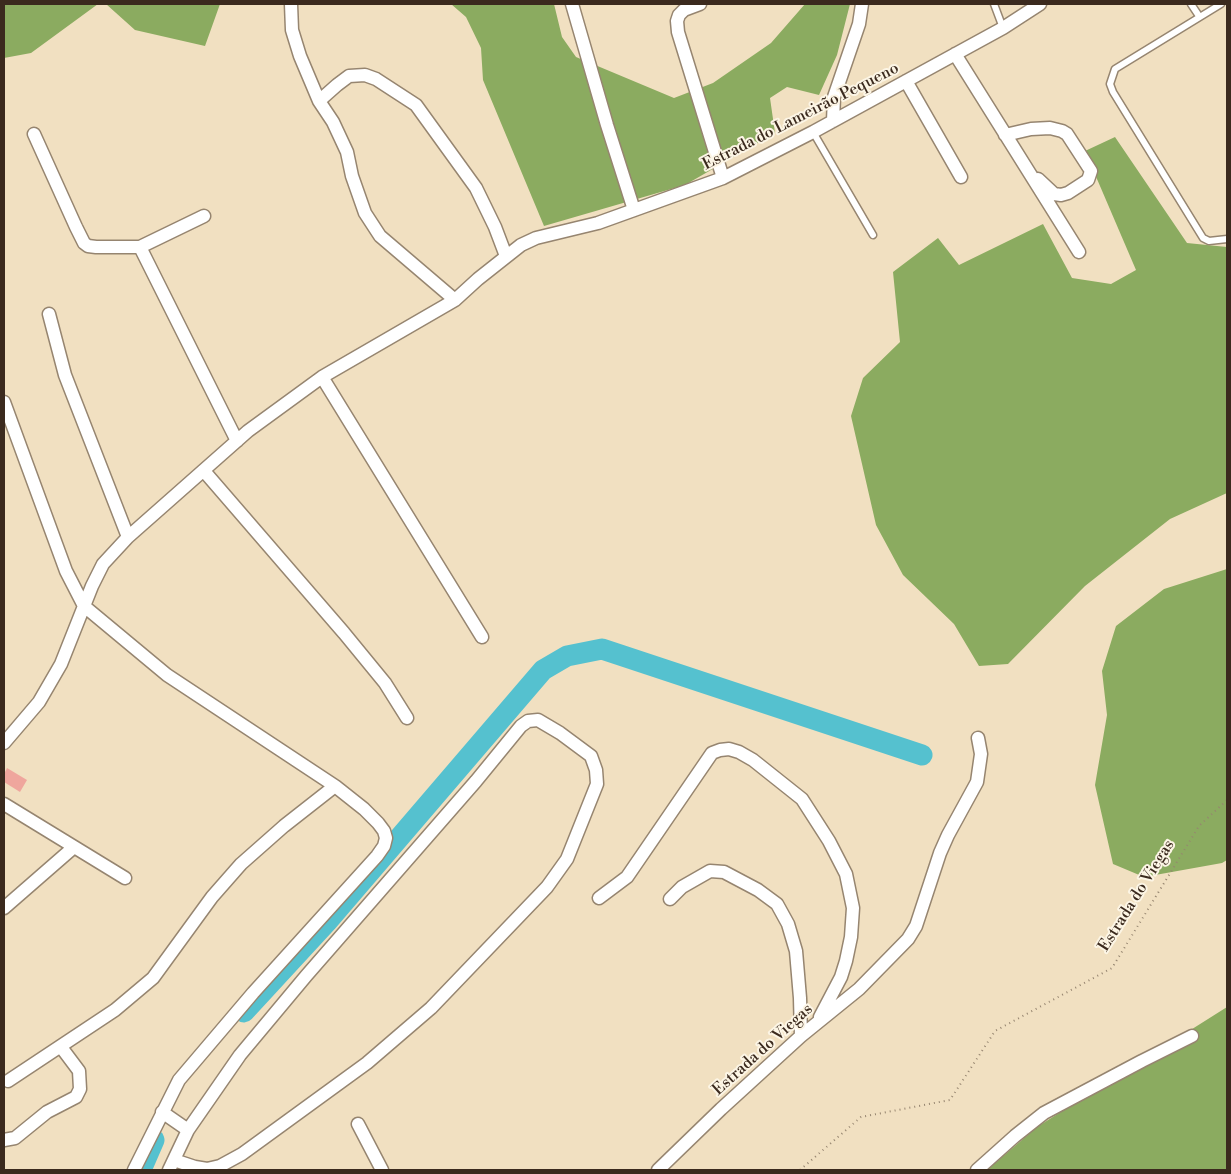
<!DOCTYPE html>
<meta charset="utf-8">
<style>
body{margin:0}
#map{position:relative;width:1231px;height:1174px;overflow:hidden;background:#f1e0c1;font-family:"Libre Bodoni",serif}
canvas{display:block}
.frame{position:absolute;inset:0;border:5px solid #3b2a1e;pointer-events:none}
</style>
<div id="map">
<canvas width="1231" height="1174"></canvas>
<div class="frame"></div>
</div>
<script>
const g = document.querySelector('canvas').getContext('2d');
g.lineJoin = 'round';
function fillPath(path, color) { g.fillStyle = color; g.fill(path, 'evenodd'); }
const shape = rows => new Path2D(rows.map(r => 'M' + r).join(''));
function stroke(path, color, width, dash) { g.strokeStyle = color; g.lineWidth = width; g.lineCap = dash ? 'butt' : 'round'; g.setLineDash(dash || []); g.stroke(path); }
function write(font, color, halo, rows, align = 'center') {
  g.font = font + ' "Libre Bodoni",serif'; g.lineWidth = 4; g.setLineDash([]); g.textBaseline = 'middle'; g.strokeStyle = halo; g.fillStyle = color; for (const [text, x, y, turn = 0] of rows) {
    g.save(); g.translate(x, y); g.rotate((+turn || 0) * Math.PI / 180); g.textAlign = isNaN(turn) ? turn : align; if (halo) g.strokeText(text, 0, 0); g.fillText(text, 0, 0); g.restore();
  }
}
fillPath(shape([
 [4,4,98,4,31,53,4,58],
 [106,4,220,4,205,46,135,30],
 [451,4,554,4,562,37,576,57,674,98,713,83,771,43,805,4,850,4,837,55,819,95,787,87,770,98,775,133,685,185,544,226,483,80,481,48,466,17],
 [1115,137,1187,243,1227,247,1227,493,1170,519,1085,586,1008,664,979,666,954,624,903,575,876,525,851,416,863,378,900,342,893,272,938,238,959,265,1043,224,1072,278,1111,284,1136,270,1085,151],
 [1227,569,1227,860,1222,863,1144,877,1113,864,1095,785,1107,715,1102,671,1116,626,1164,589],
 [1227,1007,1227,1170,987,1170,1037,1127]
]), '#8bab60');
stroke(shape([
 [244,1012,327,922,543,670,567,656,602,649,922,755],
 [141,1170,154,1140]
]), '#55c1cf', 21);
fillPath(shape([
 [7,768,27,780,20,792,4,782,4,774]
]), '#efa69d');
const lane = shape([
 [994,4,1003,28],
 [1191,4,1199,16],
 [1221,4,1115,69,1110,84,1113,92,1203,238,1209,241,1227,239],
 [813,132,873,235]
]);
const street = shape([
 [291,4,292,30,300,56,319,101,333,122,347,152,352,176,365,213,380,236,455,300],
 [572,4,607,125,634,210],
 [700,4,684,10,679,15,677,21,678,32,723,178],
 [955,54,1079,252],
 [906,81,961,177],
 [319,101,337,85,349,76,365,75,376,79,416,105,476,188,495,227,506,256],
 [833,121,834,97,859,24,862,4],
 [34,134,76,227,84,243,88,246,96,247,140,247,204,216],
 [1005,135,1031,129,1050,128,1062,131,1067,134,1091,171,1088,180,1068,193,1061,195,1054,194,1038,179],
 [140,247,237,441],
 [49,314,65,375,128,537],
 [322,377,482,637],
 [4,402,66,571,84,606,167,675,335,786,364,809,378,823,384,831,386,838,384,846,377,856,253,993,179,1080,134,1170],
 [204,471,344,633,385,683,407,718],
 [4,743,39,702,61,664,92,586,103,564,128,537,248,431,322,377,455,300,478,279,521,245,536,238,598,223,723,178,813,132,1003,28,1040,4],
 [4,804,125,878],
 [599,898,627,877,712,753,720,750,729,749,739,752,753,760,802,799,829,841,846,874,853,908,851,937,846,961,841,977,820,1017],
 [670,899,682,887,710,871,724,872,758,890,777,904,788,924,796,951,800,998,801,1036],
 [4,908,74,847],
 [8,1081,115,1010,153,978,212,897,241,864,284,826,335,786],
 [162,1112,188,1130],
 [358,1124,382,1170],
 [4,1140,15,1138,47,1112,76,1097,80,1089,79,1071,61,1047],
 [169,1170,188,1130,240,1055,306,976,476,781,521,726,528,721,538,720,560,733,591,756,596,770,597,784,567,859,547,887,431,1008,367,1063,242,1154,220,1166,207,1169,195,1167,174,1160],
 [658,1170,721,1109,801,1036,859,989,908,939,916,926,940,853,948,835,977,782,981,754,978,738],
 [977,1170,1015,1136,1044,1113,1142,1061,1192,1036]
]);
stroke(lane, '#968570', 9);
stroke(street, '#968570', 15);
stroke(shape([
 [800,1170,861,1117,950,1100,995,1031,1112,968,1199,826,1227,800]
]), '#968570', 2, [1, 4]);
stroke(lane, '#fff', 6);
stroke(street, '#fff', 12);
write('16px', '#3b2a1e', '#fcf5e5', [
 ["Estrada do Lameirão Pequeno",801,117,-27],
 ["Estrada do Viegas",1137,896,-58],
 ["Estrada do Viegas",763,1050,-42]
]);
</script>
